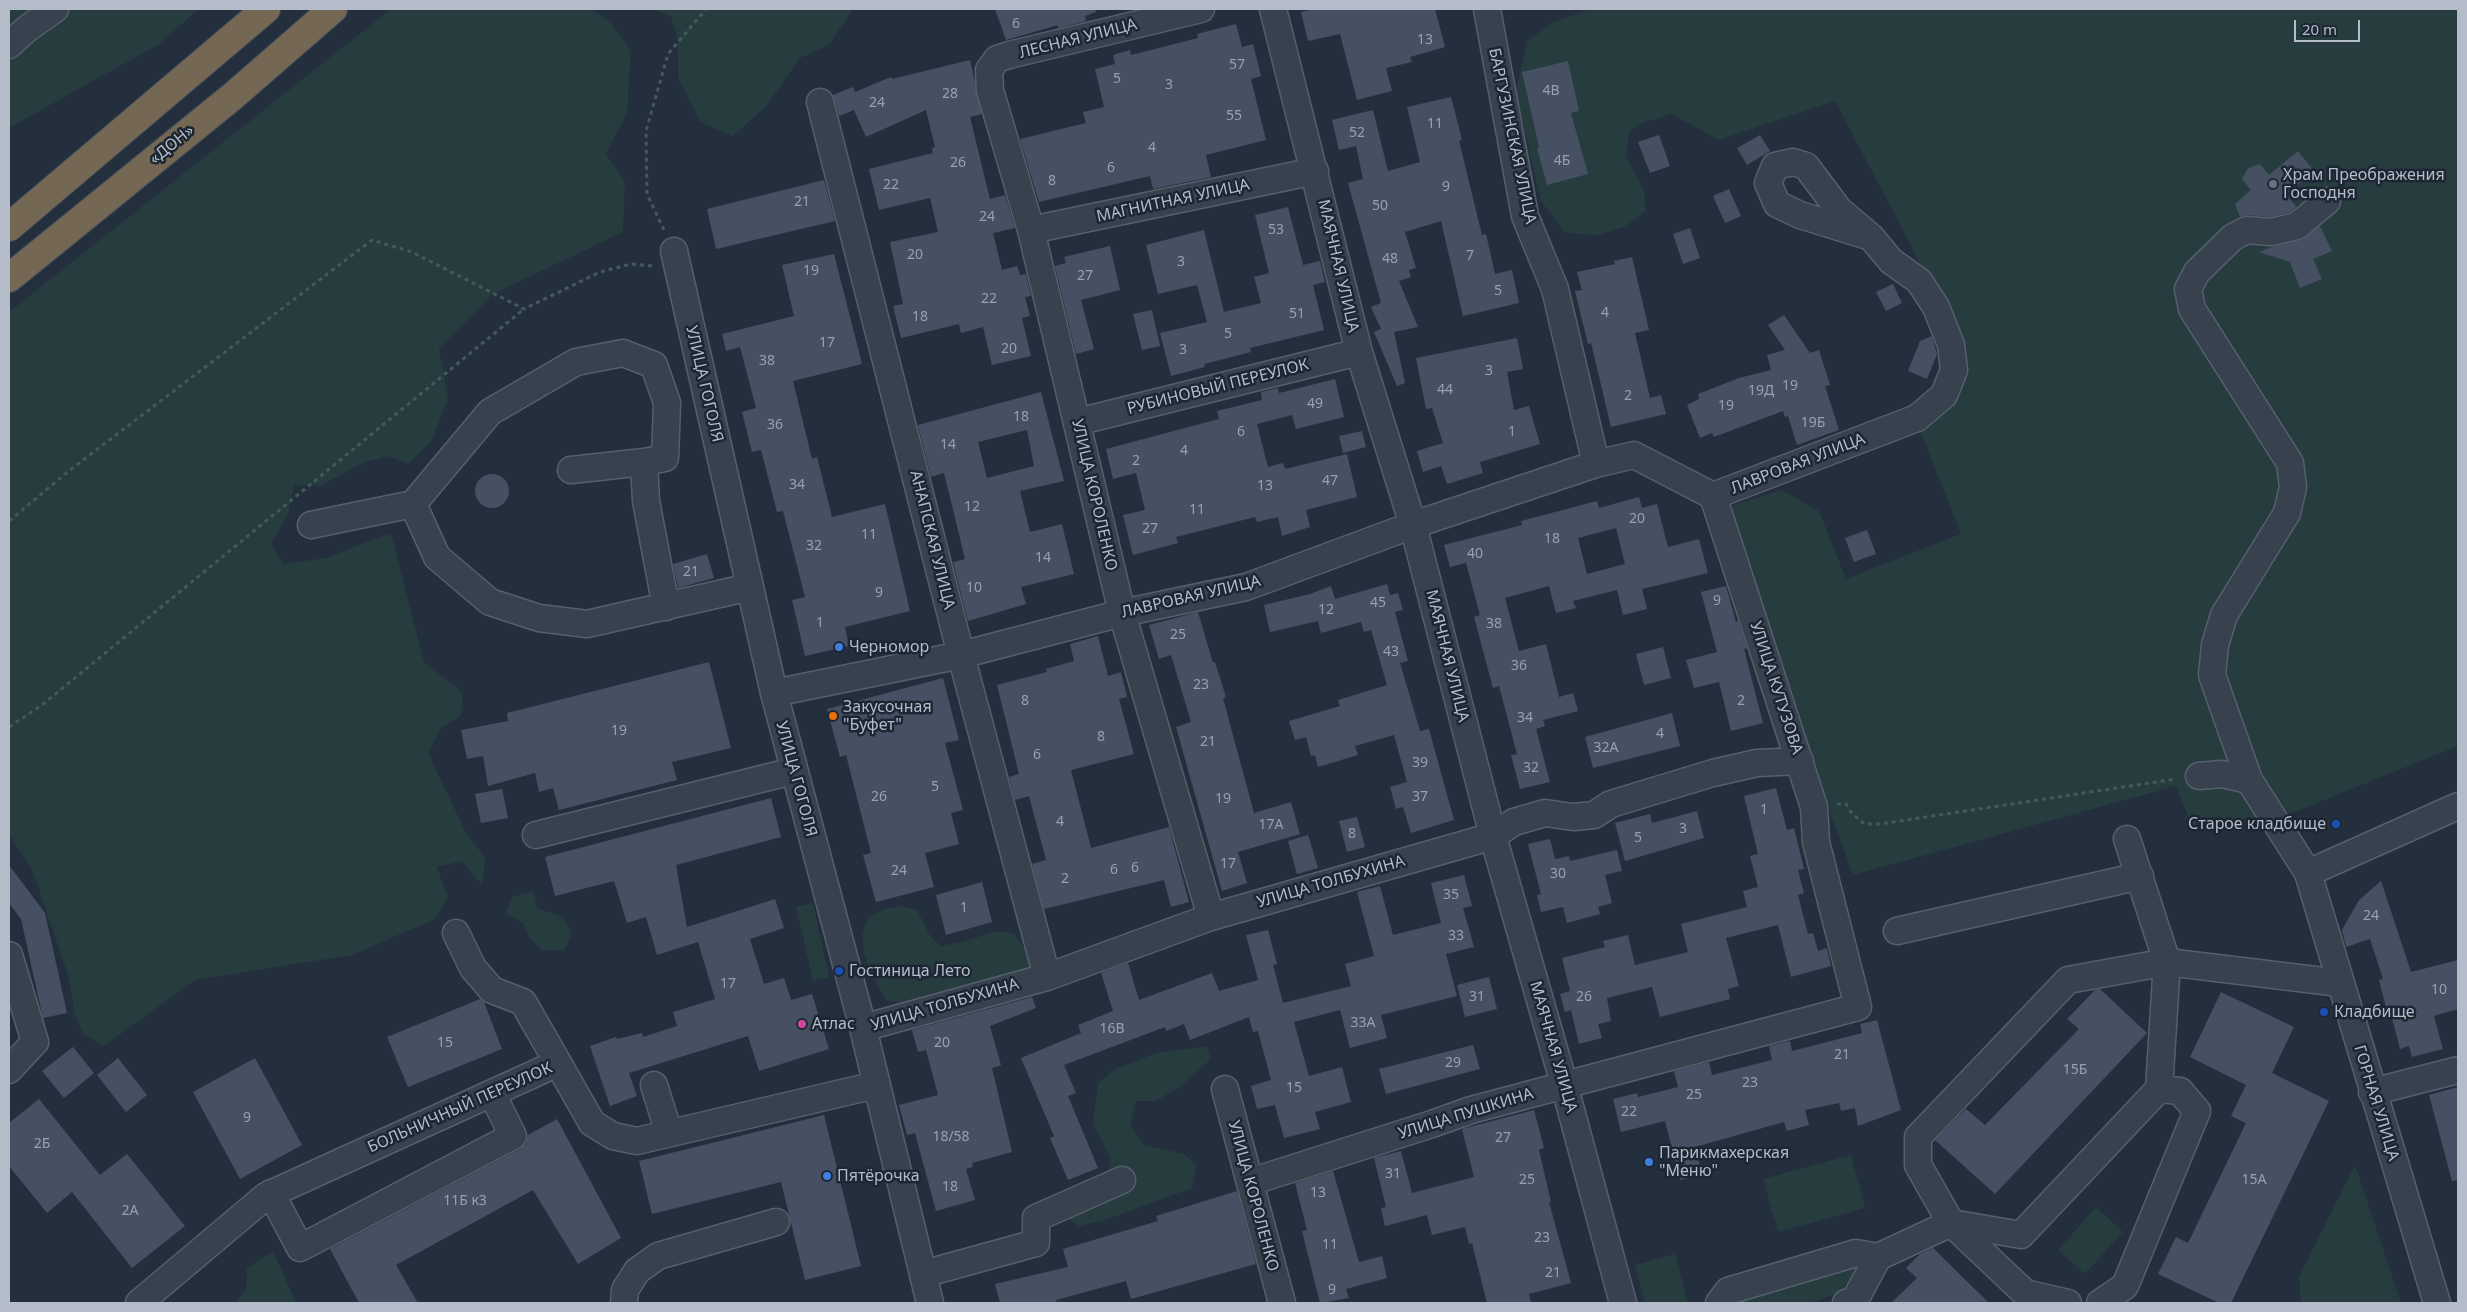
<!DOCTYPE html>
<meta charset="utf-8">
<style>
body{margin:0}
#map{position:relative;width:2467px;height:1312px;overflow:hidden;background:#242f3e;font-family:"Noto Sans",sans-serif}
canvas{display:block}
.frame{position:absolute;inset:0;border:10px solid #b4bcc9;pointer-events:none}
.scale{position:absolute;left:2294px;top:20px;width:66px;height:22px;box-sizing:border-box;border:2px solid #b4bcc9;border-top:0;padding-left:6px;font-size:15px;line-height:18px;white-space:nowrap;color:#b4bcc9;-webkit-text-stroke:4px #1d2633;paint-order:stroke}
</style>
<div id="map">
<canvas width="2467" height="1312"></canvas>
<div class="frame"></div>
<div class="scale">20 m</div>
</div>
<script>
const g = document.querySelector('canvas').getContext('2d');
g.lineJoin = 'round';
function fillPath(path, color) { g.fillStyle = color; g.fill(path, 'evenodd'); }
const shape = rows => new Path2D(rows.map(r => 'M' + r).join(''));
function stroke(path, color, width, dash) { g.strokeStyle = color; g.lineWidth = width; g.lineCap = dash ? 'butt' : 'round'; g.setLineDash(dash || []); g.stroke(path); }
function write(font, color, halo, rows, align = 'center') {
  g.font = font + ' "Noto Sans",sans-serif'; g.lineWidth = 5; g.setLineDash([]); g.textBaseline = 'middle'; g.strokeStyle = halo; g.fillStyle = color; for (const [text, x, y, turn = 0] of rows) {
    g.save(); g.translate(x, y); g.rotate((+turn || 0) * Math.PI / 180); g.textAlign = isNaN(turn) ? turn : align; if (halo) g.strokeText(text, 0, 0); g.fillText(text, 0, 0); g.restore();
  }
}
fillPath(shape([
 [9,9,199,9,159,44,9,128],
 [391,9,591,9,611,23,631,51,627,113,606,154,625,181,623,232,493,294,439,348,448,398,432,440,409,464,387,456,365,462,320,486,294,485,288,514,271,543,283,564,326,558,391,533,424,662,463,693,461,716,442,727,428,753,466,833,485,857,482,885,462,861,437,867,448,898,435,919,352,955,195,980,104,1046,83,1034,75,1015,68,975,33,872,9,834,9,312],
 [655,9,853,9,829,45,800,58,766,106,733,136,700,122,678,77,678,38,671,17],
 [1592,9,2458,9,2458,746,2275,820,2250,818,2193,829,2176,786,1853,875,1812,764,1731,506,1782,490,1819,511,1846,579,1961,534,1918,425,1953,401,1965,348,1835,101,1718,140,1672,114,1645,122,1629,132,1626,156,1644,190,1646,211,1624,227,1595,236,1564,232,1541,201,1516,92,1527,41,1555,21],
 [534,891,537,908,563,917,572,933,564,950,542,950,530,938,523,923,506,914,512,897],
 [813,903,829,977,813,981,796,907],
 [901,906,917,910,930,936,941,946,962,942,996,931,1014,933,1029,956,1028,968,1007,981,917,1004,887,1001,870,972,864,952,862,933,868,917,886,909],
 [1207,1046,1211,1059,1181,1086,1156,1101,1136,1101,1130,1124,1144,1145,1184,1154,1197,1165,1192,1188,1105,1220,1079,1226,1057,1213,1051,1205,1058,1193,1084,1190,1109,1172,1110,1157,1093,1124,1098,1083,1115,1069,1157,1053],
 [1851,1155,1865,1208,1778,1232,1763,1179],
 [2355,1165,2401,1303,2301,1303,2299,1277],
 [2096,1207,2123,1232,2085,1274,2058,1250],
 [273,1251,296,1303,235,1303,246,1289,247,1268],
 [1675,1254,1688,1303,1645,1303,1635,1265],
 [1864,1261,1845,1291,1810,1303,1739,1303,1746,1296]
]), '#263c3f');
fillPath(shape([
 [995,9,1095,9,1096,12,1085,16,1086,21,1058,28,1058,25,1006,40],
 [1314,9,1435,9,1445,47,1410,57,1412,62,1386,68,1392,91,1357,100,1340,34,1308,41,1301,12],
 [1236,24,1242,47,1253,44,1261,76,1251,79,1266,140,1206,155,1211,177,1153,189,1150,176,1039,202,1020,139,1086,123,1083,112,1104,107,1095,69,1115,64,1113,55,1130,50,1131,55,1198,38,1197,34],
 [970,60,982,114,970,117,990,199,1005,195,1015,228,993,233,1002,270,1017,266,1020,275,1026,274,1031,296,1025,297,1030,316,1022,318,1031,356,992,365,983,327,961,333,959,324,901,338,893,306,903,304,890,242,938,232,930,198,879,210,869,169,933,153,932,148,935,147,926,110,866,137,854,110,839,116,833,95,853,87,855,92,891,77,892,79],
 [1568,61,1579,111,1571,113,1588,174,1547,185,1537,148,1539,147,1522,72],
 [1451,97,1462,140,1459,141,1482,235,1486,234,1495,274,1512,270,1519,303,1463,316,1441,221,1405,232,1416,268,1409,270,1411,277,1399,281,1418,327,1394,332,1405,383,1397,386,1374,332,1381,329,1371,307,1381,303,1348,183,1363,179,1356,146,1339,150,1332,120,1373,110,1388,171,1420,162,1407,107],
 [1659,135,1670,166,1650,173,1638,142],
 [1760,135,1770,151,1747,165,1737,148],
 [2298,151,2314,171,2286,195,2296,206,2294,209,2290,212,2270,217,2248,215,2240,217,2235,204,2251,190,2242,179,2248,168,2260,164,2269,175],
 [824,180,835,221,716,249,707,209],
 [1729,189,1741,216,1725,223,1713,196],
 [1288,207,1303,265,1320,261,1325,282,1313,285,1324,330,1250,348,1251,352,1204,364,1205,367,1171,376,1160,333,1207,322,1197,285,1158,294,1146,245,1204,230,1224,312,1261,303,1254,277,1269,273,1255,215],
 [2320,226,2332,251,2313,259,2322,279,2300,288,2290,262,2259,252,2272,247,2301,240],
 [1690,228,1700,258,1683,264,1673,234],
 [1110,246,1120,290,1081,300,1094,349,1076,354,1055,266,1066,263,1064,257],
 [834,254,862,364,793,381,812,459,817,457,832,517,885,504,910,611,845,627,849,646,805,656,792,600,805,597,783,511,777,512,761,450,752,452,742,412,756,408,740,347,726,351,722,334,794,316,782,265],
 [1632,257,1649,330,1635,333,1650,398,1661,395,1666,414,1611,427,1591,343,1588,344,1575,291,1582,290,1577,272,1615,264,1614,261],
 [1893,284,1902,303,1886,311,1876,292],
 [1152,310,1160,346,1142,350,1133,314],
 [1784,315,1810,353,1819,350,1830,385,1825,386,1839,430,1797,445,1788,416,1785,417,1783,411,1714,437,1712,433,1700,438,1687,405,1699,399,1698,394,1739,378,1771,370,1767,355,1785,350,1768,325],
 [1932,336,1937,354,1927,379,1908,371,1920,341],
 [1517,338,1523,369,1507,372,1514,410,1529,406,1540,444,1480,462,1483,473,1447,484,1441,466,1423,472,1417,451,1443,443,1432,408,1426,409,1416,358],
 [1335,379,1344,417,1296,429,1292,415,1257,424,1268,467,1283,463,1285,469,1347,454,1357,497,1306,510,1310,527,1282,536,1278,517,1257,522,1255,517,1176,537,1178,543,1133,555,1123,515,1145,510,1136,473,1113,479,1106,449,1219,419,1217,411,1262,400,1261,392,1278,388,1279,393],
 [1041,392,1064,481,1020,491,1030,532,1062,524,1074,574,1021,587,1026,604,968,621,953,562,965,559,944,473,931,477,918,425],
 [1027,430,1034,466,987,478,978,442],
 [1362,431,1366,447,1343,453,1339,436],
 '475 491a17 17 0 1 1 34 0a17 17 0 1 1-34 0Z',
 [1639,497,1642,508,1657,504,1668,547,1699,539,1708,573,1642,589,1647,609,1623,615,1617,590,1573,601,1576,608,1556,613,1549,586,1505,598,1519,651,1546,644,1559,697,1573,693,1578,711,1543,720,1545,726,1536,729,1550,782,1520,789,1511,755,1517,754,1499,686,1493,688,1474,617,1480,615,1466,563,1450,567,1444,545,1522,525,1521,521,1597,501,1599,508],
 [1616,528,1625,564,1587,574,1578,538],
 [1867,530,1876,554,1854,562,1845,538],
 [707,554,714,578,678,588,673,564],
 [1387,584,1390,595,1398,593,1403,610,1395,612,1408,661,1400,663,1420,731,1429,729,1454,820,1411,833,1403,807,1396,809,1390,787,1407,782,1394,735,1355,746,1358,755,1318,767,1315,755,1311,756,1306,737,1295,740,1289,721,1340,706,1338,700,1387,685,1371,630,1364,632,1361,622,1321,633,1318,621,1270,632,1264,605,1310,594,1331,586,1335,599],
 [1726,586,1736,622,1738,621,1747,648,1744,649,1763,723,1731,731,1719,682,1694,688,1686,660,1717,652,1701,592],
 [1198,612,1213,663,1215,662,1226,697,1223,698,1254,813,1291,802,1300,834,1238,852,1247,883,1222,891,1176,727,1191,722,1171,655,1159,659,1149,625],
 [1098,636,1108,676,1121,672,1127,697,1119,699,1134,754,1071,770,1091,848,1169,827,1189,902,1171,907,1164,880,1044,909,1032,864,1046,860,1029,796,1015,800,1009,777,1019,774,997,685,1047,672,1046,669,1074,661,1070,644],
 [1663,647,1671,678,1644,685,1636,654],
 [709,662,731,748,672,762,677,780,559,810,553,788,539,792,535,773,488,786,483,756,467,759,461,730,508,721,507,713],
 [943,678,959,740,945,743,963,810,951,813,959,844,925,853,934,887,876,902,863,855,871,853,846,755,840,757,827,709],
 [1672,713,1680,746,1593,768,1585,737],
 [1776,788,1787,830,1794,828,1804,869,1798,870,1804,893,1798,895,1808,934,1813,933,1818,951,1827,948,1831,966,1791,977,1778,925,1726,938,1739,986,1728,989,1730,999,1660,1017,1652,987,1607,998,1611,1021,1598,1024,1602,1038,1579,1044,1571,1010,1565,1012,1560,994,1570,991,1562,958,1605,947,1603,941,1628,935,1635,965,1688,952,1681,924,1747,907,1743,891,1758,887,1750,856,1758,854,1744,796],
 [502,789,508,818,481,823,475,794],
 [771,798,781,837,676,865,687,927,775,899,784,928,750,939,764,984,784,978,791,1000,812,994,829,1049,759,1071,748,1036,629,1073,637,1096,610,1106,590,1046,616,1037,617,1039,642,1033,643,1037,677,1026,673,1012,715,999,698,942,657,955,646,917,627,923,614,881,555,896,545,857],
 [1697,811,1704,838,1625,861,1615,823,1650,814,1652,823],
 [1357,817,1365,847,1347,852,1339,821],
 [1308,835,1318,868,1297,874,1288,841],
 [1550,839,1555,859,1569,856,1570,861,1617,850,1622,871,1605,875,1612,903,1598,907,1600,914,1567,923,1563,907,1541,912,1537,895,1541,894,1528,844],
 [9,865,45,913,67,1013,43,1018,21,919,9,903],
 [1464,875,1472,906,1463,908,1474,947,1446,954,1457,996,1381,1015,1387,1038,1350,1048,1340,1010,1294,1022,1309,1076,1342,1067,1351,1102,1315,1112,1320,1129,1284,1138,1275,1105,1257,1109,1251,1086,1271,1080,1258,1031,1253,1032,1249,1017,1190,1040,1184,1024,1166,1031,1165,1027,1064,1065,1076,1093,1068,1096,1098,1168,1068,1180,1050,1138,1054,1136,1021,1058,1081,1033,1078,1025,1113,1011,1101,973,1128,963,1139,1000,1212,973,1219,991,1258,980,1246,935,1268,930,1277,964,1273,965,1283,1003,1351,986,1345,964,1374,956,1357,892,1380,886,1393,935,1441,923,1431,883],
 [2381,881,2411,972,2458,960,2458,1009,2434,1016,2443,1049,2412,1057,2409,1046,2400,1049,2391,1014,2388,1015,2379,980,2383,979,2370,939,2346,947,2342,930,2359,900],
 [982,882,992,922,946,935,936,895],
 [1489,977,1497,1009,1465,1017,1457,985],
 [2100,989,2147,1033,1995,1194,1935,1140,1966,1109,1985,1125,2079,1029,2067,1019,2095,990],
 [2221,992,2294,1027,2272,1073,2329,1101,2231,1303,2219,1303,2158,1274,2176,1237,2188,1243,2246,1123,2231,1116,2246,1085,2190,1057],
 [1032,997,1036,1008,990,1026,1001,1065,992,1068,1012,1152,972,1163,973,1167,966,1169,975,1200,936,1211,915,1133,907,1135,899,1105,938,1095,926,1050,918,1052,912,1030],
 [480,999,484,1002,502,1049,408,1087,387,1037],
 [1877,1020,1901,1110,1858,1126,1855,1108,1841,1111,1839,1103,1805,1110,1809,1125,1787,1131,1784,1122,1695,1147,1702,1175,1680,1180,1665,1121,1621,1132,1613,1099,1637,1093,1638,1097,1678,1087,1674,1071,1709,1062,1712,1075,1772,1060,1769,1046,1790,1041,1792,1051,1862,1033,1860,1024],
 [1473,1045,1480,1069,1386,1094,1379,1069],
 [73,1047,94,1073,64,1098,42,1071],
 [118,1058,147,1095,126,1112,97,1075],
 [255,1058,302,1145,240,1179,193,1092],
 [2458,1087,2458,1180,2452,1181,2429,1095],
 [39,1099,100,1175,127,1154,185,1226,132,1268,72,1192,47,1213,9,1166,9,1123],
 [1534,1110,1544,1148,1539,1150,1551,1202,1549,1202,1571,1283,1529,1294,1531,1303,1487,1303,1472,1243,1469,1244,1465,1227,1432,1235,1427,1215,1385,1226,1381,1208,1386,1207,1374,1158,1401,1151,1412,1193,1474,1177,1462,1129],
 [824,1115,861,1266,805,1280,781,1182,652,1214,639,1161],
 [557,1119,621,1238,578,1264,533,1190,396,1265,418,1303,359,1303,330,1249,520,1149,526,1144,528,1135],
 [1333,1171,1359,1262,1382,1256,1387,1278,1346,1289,1349,1298,1320,1303,1302,1231,1307,1230,1295,1183],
 [1237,1191,1256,1264,1131,1299,1126,1281,1056,1300,1057,1303,1000,1303,995,1284,1068,1267,1063,1249,1158,1221,1156,1216],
 [1933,1248,1989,1303,1891,1303,1917,1278,1906,1268,1920,1254]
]), '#455162');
const minor = shape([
 [1201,9,1009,55,997,59,989,70,990,90,1031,230,1122,613,1211,917],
 [1273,9,1359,352,1413,525,1493,836,1564,1084,1623,1303],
 [1487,9,1525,216,1555,289,1596,464],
 [9,45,28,28,55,9],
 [820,102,961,655,1047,977],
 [1031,230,1315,171],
 [674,251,774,693,863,1028,930,1303],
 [1077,422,1359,352],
 [571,470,644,462,646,501,666,607],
 [1713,496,1917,418,1944,395,1954,370,1951,345,1936,307,1919,281,1891,261,1871,237,1839,210,1806,166,1793,162,1775,166,1768,183,1777,204,1800,215,1871,237],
 [413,504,490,412,576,362,623,353,654,365,667,403,665,458,644,462],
 [311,525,413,504,437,557,490,602,539,618,587,624,750,587],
 [774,693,961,655,1122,613,1246,587,1413,525,1596,464,1634,455,1713,496,1814,807,1816,842,1858,1007,1471,1110,1432,1124,1250,1182],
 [2199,776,2222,774,2249,780,2308,873,2437,1303],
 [2249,780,2212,675,2215,645,2224,615,2287,513,2293,487,2290,463,2192,309,2188,289,2197,272,2233,237,2247,230,2271,232,2297,226,2327,201],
 [536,835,793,771],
 [2308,873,2458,806],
 [1897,931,2140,876],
 [456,933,473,968,492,990,523,1002,558,1063],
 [9,955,35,1042,9,1070],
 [863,1028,1047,977,1211,917,1493,836,1514,822,1545,813,1573,817,1594,815,1611,804,1713,773,1757,763,1800,761],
 [654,1085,669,1133],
 [1225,1089,1282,1303],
 [2372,1092,2458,1070],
 [271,1193,300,1248,513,1136,492,1093],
 [1951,1223,2021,1235,2159,1089],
 [1951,1223,2025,1293,2068,1303],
 [923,1274,1036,1243,1036,1218,1122,1180],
 [139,1303,266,1196,558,1063,592,1123,613,1136,637,1141,876,1085],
 [624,1303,625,1290,637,1271,658,1256,776,1222],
 [1719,1303,1728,1291,1856,1253,1878,1257],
 [1846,1303,1855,1300,1878,1257,1951,1223,1918,1165,1918,1137,2068,980,2167,962,2340,983],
 [2100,1303,2125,1286,2197,1111,2180,1091,2159,1089,2167,962,2127,839]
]);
const highway = shape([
 [9,227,266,9],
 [9,278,233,96,333,9]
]);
stroke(minor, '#565f6c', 29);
stroke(highway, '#434c59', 30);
stroke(shape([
 [664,230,647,194,646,131,668,54,706,9],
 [9,521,70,470,372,240,412,252,524,309,600,272,631,264,652,266],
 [9,727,42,705,524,309],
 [1837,804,1846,804,1851,812,1864,824,1880,824,2176,779]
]), '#44595c', 3, [4, 4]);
stroke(minor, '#38414e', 26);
stroke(highway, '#746855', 28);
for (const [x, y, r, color] of [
 [2273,184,5,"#6b7280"],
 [839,647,5,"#3f7fe0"],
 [833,716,5,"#e8710a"],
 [2336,824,5,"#1a4fb4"],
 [839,971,5,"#1a4fb4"],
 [2324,1012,5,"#1a4fb4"],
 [802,1024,5,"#d1479c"],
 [1649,1162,5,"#3f7fe0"],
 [827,1176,5,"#3f7fe0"]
]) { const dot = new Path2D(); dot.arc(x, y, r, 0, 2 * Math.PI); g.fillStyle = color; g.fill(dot); stroke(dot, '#1d2633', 2); }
write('14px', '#98a1af', null, [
 ["6",1016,24],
 ["13",1425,40],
 ["57",1237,65],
 ["5",1117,79],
 ["3",1169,85],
 ["4В",1551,91],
 ["28",950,94],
 ["24",877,103],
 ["55",1234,116],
 ["11",1435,124],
 ["52",1357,133],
 ["4",1152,148],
 ["4Б",1562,161],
 ["26",958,163],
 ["6",1111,168],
 ["8",1052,181],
 ["22",891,185],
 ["9",1446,187],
 ["21",802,202],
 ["50",1380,206],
 ["24",987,217],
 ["53",1276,230],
 ["20",915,255],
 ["7",1470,256],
 ["48",1390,259],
 ["3",1181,262],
 ["19",811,271],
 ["27",1085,276],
 ["5",1498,291],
 ["22",989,299],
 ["4",1605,313],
 ["51",1297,314],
 ["18",920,317],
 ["5",1228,334],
 ["17",827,343],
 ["20",1009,349],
 ["3",1183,350],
 ["38",767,361],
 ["3",1489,371],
 ["19",1790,386],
 ["44",1445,390],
 ["19Д",1761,391],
 ["2",1628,396],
 ["49",1315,404],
 ["19",1726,406],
 ["18",1021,417],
 ["19Б",1813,423],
 ["36",775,425],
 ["6",1241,432],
 ["1",1512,432],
 ["14",948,445],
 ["4",1184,451],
 ["2",1136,461],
 ["47",1330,481],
 ["34",797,485],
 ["13",1265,486],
 ["12",972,507],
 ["11",1197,510],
 ["20",1637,519],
 ["27",1150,529],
 ["11",869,535],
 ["18",1552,539],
 ["32",814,546],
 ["40",1475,554],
 ["14",1043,558],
 ["21",691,572],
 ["10",974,588],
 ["9",879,593],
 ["9",1717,601],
 ["45",1378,603],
 ["12",1326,610],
 ["1",820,623],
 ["38",1494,624],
 ["25",1178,635],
 ["43",1391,652],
 ["36",1519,666],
 ["23",1201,685],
 ["8",1025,701],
 ["2",1741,701],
 ["34",1525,718],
 ["19",619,731],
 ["4",1660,734],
 ["8",1101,737],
 ["21",1208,742],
 ["32А",1606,748],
 ["6",1037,755],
 ["39",1420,763],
 ["32",1531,768],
 ["5",935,787],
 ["26",879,797],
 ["37",1420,797],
 ["19",1223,799],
 ["1",1764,810],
 ["4",1060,822],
 ["17А",1271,825],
 ["3",1683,829],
 ["8",1352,834],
 ["5",1638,838],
 ["17",1228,864],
 ["6",1135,868],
 ["6",1114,870],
 ["24",899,871],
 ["30",1558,874],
 ["2",1065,879],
 ["35",1451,895],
 ["1",964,908],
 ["24",2371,916],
 ["33",1456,936],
 ["17",728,984],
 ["10",2439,990],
 ["31",1477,997],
 ["26",1584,997],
 ["33А",1363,1023],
 ["16В",1112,1029],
 ["15",445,1043],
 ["20",942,1043],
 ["21",1842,1055],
 ["29",1453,1063],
 ["15Б",2075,1070],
 ["23",1750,1083],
 ["15",1294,1088],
 ["25",1694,1095],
 ["22",1629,1112],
 ["9",247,1118],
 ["18/58",951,1137],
 ["27",1503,1138],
 ["2Б",42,1144],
 ["31",1393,1174],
 ["25",1527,1180],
 ["15А",2254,1180],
 ["18",950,1187],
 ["13",1318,1193],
 ["11Б к3",465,1201],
 ["2А",130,1211],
 ["23",1542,1238],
 ["11",1330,1245],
 ["21",1553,1273],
 ["9",1332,1290]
]);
write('16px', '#b4bcc9', '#1d2633', [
 ["ЛЕСНАЯ УЛИЦА",1078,39,-14],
 ["БАРГУЗИНСКАЯ УЛИЦА",1512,136,78],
 ["«ДОН»",172,145,-39],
 ["МАГНИТНАЯ УЛИЦА",1173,201,-12],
 ["МАЯЧНАЯ УЛИЦА",1338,266,77],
 ["УЛИЦА ГОГОЛЯ",704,384,77],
 ["РУБИНОВЫЙ ПЕРЕУЛОК",1218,387,-14],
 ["ЛАВРОВАЯ УЛИЦА",1798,464,-21],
 ["УЛИЦА КОРОЛЕНКО",1094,495,77],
 ["АНАПСКАЯ УЛИЦА",932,540,76],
 ["ЛАВРОВАЯ УЛИЦА",1191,597,-13],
 ["МАЯЧНАЯ УЛИЦА",1447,656,76],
 ["УЛИЦА КУТУЗОВА",1776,688,72],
 ["УЛИЦА ГОГОЛЯ",796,779,75],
 ["УЛИЦА ТОЛБУХИНА",1331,882,-16],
 ["УЛИЦА ТОЛБУХИНА",945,1005,-16],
 ["МАЯЧНАЯ УЛИЦА",1553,1047,74],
 ["ГОРНАЯ УЛИЦА",2376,1103,73],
 ["БОЛЬНИЧНЫЙ ПЕРЕУЛОК",460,1108,-24],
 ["УЛИЦА ПУШКИНА",1466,1114,-17],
 ["УЛИЦА КОРОЛЕНКО",1253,1196,75]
]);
write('16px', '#b4bcc9', '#1d2633', [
 ["Храм Преображения",2283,175],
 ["Господня",2283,193],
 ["Черномор",849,647],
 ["Закусочная",843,707],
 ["\"Буфет\"",843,725],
 ["Старое кладбище",2326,824,"right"],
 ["Гостиница Лето",849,971],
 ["Кладбище",2334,1012],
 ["Атлас",812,1024],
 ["Парикмахерская",1659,1153],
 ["\"Меню\"",1659,1171],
 ["Пятёрочка",837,1176]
], 'left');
</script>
